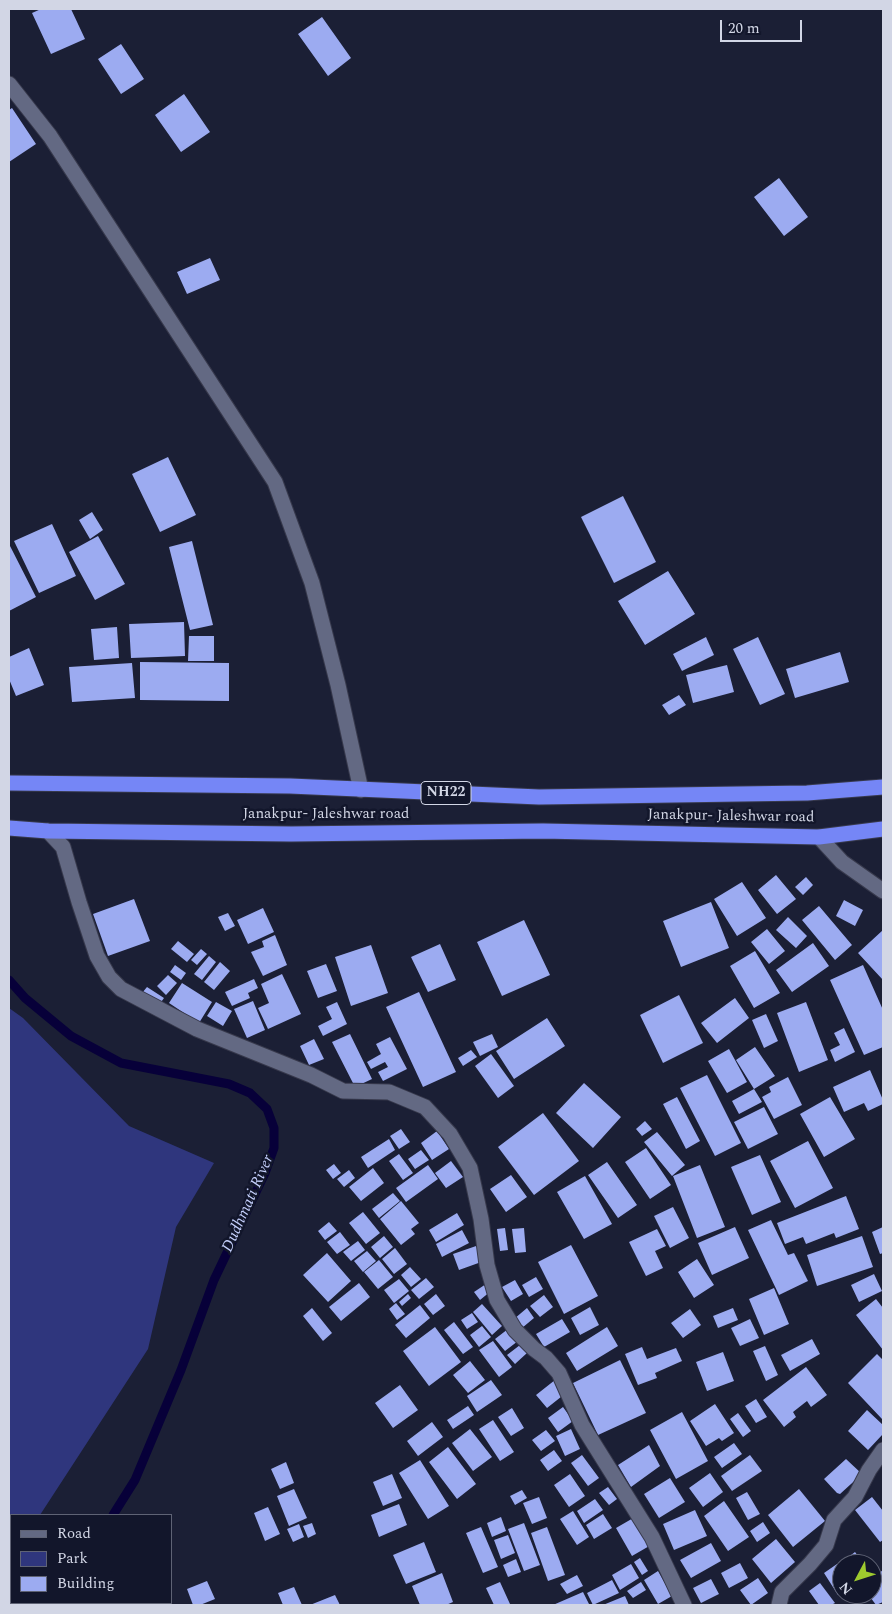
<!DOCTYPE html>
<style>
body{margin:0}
#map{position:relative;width:892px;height:1614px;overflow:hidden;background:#1b1f35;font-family:Spectral,serif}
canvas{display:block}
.frame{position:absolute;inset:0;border:10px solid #d2d6e5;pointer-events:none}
.legend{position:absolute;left:10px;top:1514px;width:162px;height:90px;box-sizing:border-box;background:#12162b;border:1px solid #5f6375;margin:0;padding:6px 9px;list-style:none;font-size:15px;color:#d2d6e5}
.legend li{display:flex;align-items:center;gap:10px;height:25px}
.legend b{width:25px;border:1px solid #5f6375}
.north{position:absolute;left:832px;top:1554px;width:50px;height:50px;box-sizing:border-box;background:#12162b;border:1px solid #5f6375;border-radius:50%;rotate:230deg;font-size:14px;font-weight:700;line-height:20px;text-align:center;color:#d2d6e5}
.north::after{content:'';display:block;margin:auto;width:18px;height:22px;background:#9eca2e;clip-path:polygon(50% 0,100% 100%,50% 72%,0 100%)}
.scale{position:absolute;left:720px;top:20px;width:82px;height:22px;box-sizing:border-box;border:2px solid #d2d6e5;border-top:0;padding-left:6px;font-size:15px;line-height:18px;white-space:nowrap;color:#d2d6e5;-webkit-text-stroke:4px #12162b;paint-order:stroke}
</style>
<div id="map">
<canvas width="892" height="1614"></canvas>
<div class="frame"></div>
<ul class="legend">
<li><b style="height:6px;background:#636983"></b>Road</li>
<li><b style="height:14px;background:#2f367d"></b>Park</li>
<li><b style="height:14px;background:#9cabf1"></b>Building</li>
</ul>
<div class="north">N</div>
<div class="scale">20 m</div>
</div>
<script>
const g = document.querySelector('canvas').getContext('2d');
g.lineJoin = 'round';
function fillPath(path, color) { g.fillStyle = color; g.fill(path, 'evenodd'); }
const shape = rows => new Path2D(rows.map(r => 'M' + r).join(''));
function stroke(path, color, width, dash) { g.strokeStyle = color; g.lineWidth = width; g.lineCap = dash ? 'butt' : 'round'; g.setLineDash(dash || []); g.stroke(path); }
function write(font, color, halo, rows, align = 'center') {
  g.font = font + ' Spectral,serif'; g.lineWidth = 5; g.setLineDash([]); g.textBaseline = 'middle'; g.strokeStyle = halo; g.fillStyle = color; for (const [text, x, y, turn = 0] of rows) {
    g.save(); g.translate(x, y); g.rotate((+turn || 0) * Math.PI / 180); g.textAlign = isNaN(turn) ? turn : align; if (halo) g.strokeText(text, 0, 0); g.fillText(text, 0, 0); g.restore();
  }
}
fillPath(shape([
 [9,1008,23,1018,129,1126,214,1163,176,1227,148,1349,40,1515,11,1515,11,1560,9,1563]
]), '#2f367d');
stroke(shape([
 [9,980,25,998,71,1036,121,1063,229,1084,250,1093,267,1109,274,1128,274,1148,265,1173,214,1280,181,1370,135,1480,113,1515],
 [22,1605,26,1603]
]), '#070039', 9);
fillPath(shape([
 [41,9,71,9,85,39,51,54,32,13],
 [322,17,351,58,328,76,298,34],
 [121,44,144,79,121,94,98,59],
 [184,94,210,132,181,152,155,115],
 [12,108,36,144,9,162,9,110],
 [779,178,808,217,784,236,754,197],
 [210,258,220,280,187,294,177,272],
 [168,457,196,515,160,532,132,474],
 [623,496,656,562,614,583,581,517],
 [92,512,103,530,90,539,79,520],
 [52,524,76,576,39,593,14,541],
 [98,536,125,584,95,600,69,552],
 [192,541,213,625,190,630,169,547],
 [9,544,36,597,9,611],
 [668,571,695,614,645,645,618,601],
 [184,622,185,656,131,658,129,624],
 [117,627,119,658,94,660,91,629],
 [189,636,214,636,214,661,188,661],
 [706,637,714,655,682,671,673,654],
 [758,637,785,694,760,705,733,649],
 [29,648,44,685,16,696,9,679,9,657],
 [840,652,849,682,795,698,786,669],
 [140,662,229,663,229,701,140,700],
 [132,663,135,698,72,702,69,667],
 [727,665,734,692,693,703,686,675],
 [679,695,686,705,669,715,662,705],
 [776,875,796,899,777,914,758,890],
 [806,877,813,885,803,895,795,887],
 [742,882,766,918,737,936,714,899],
 [134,899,150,941,108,956,93,914],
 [844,900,863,910,855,926,836,916],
 [711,902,729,948,681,967,663,921],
 [819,906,852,945,835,960,802,920],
 [263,908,274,932,248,944,237,920],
 [228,913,235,926,225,931,218,917],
 [788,917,807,936,796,948,776,930],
 [524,920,550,975,502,996,477,942],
 [767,929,785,951,769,964,751,942],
 [883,930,883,980,858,953],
 [275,935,287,965,263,976,251,952,264,947,262,941],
 [178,941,194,954,187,962,171,949],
 [813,943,829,966,792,992,776,970],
 [440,944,456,980,428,992,411,957],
 [371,945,388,993,351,1006,335,957],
 [201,949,207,954,197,965,191,960],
 [755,951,780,993,754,1008,730,966],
 [209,956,216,962,202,980,194,974],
 [220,962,230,971,214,990,204,982],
 [326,964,337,991,318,998,307,971],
 [175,965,186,973,181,980,170,972],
 [863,965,883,1010,883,1047,864,1055,830,980],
 [282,974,301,1014,268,1029,258,1008,269,1003,261,984],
 [168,975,177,983,166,995,157,986],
 [254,979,258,988,248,993,250,998,232,1006,225,992],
 [182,983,212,1002,199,1023,169,1003],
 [147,987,164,998,159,1005,142,993],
 [419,992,456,1072,423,1087,386,1007],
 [679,995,703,1043,663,1063,640,1015],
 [735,998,749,1018,717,1043,701,1023],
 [253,1001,265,1030,247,1038,234,1009],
 [216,1002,232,1011,223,1026,207,1016],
 [337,1002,347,1024,323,1036,318,1026,332,1019,326,1007],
 [806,1002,828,1060,799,1072,777,1013],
 [766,1014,778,1041,764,1048,752,1020],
 [547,1018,565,1046,514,1079,496,1051],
 [844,1028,855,1052,835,1062,830,1050,840,1045,834,1033],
 [350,1034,372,1079,355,1087,332,1042],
 [492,1034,498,1047,480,1056,473,1042],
 [390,1037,407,1069,383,1081,378,1072,388,1067,385,1062,371,1069,367,1062,381,1054,376,1044],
 [314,1039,324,1059,309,1065,300,1046],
 [755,1047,775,1076,754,1089,762,1102,739,1114,732,1101,754,1089,736,1060],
 [729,1049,747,1082,727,1093,708,1061],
 [471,1050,477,1057,463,1066,458,1058],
 [491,1054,514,1086,498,1098,475,1066],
 [870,1070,883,1100,883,1104,868,1111,864,1103,844,1112,833,1087],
 [707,1075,741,1143,715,1156,680,1088],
 [788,1077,802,1105,774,1119,762,1097,771,1092,769,1087],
 [584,1083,621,1117,593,1148,556,1113],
 [677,1097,700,1141,686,1149,663,1104],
 [830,1097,855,1139,824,1157,800,1114],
 [764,1107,778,1134,748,1149,734,1122],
 [543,1113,579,1161,534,1195,498,1147],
 [645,1121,652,1129,642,1136,636,1129],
 [401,1129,410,1142,399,1149,390,1136],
 [437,1131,449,1149,432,1160,421,1143],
 [657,1132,685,1165,672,1176,644,1142],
 [389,1139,395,1150,368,1168,361,1157],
 [808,1141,833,1188,795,1208,770,1161],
 [646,1148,671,1185,650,1199,625,1162],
 [421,1150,429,1160,415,1169,408,1159],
 [399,1154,413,1173,403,1180,389,1161],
 [760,1155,781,1202,752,1215,731,1167],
 [451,1161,463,1177,446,1188,435,1173],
 [607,1162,637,1205,618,1218,588,1175],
 [334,1164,341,1173,333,1179,326,1170],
 [428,1165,438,1179,406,1202,396,1188],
 [700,1165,725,1227,697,1238,673,1176],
 [373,1168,384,1183,361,1201,349,1187],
 [349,1170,355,1178,344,1187,337,1179],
 [511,1175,527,1197,506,1212,490,1189],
 [585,1176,612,1224,584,1239,557,1192],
 [393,1193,400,1201,379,1218,372,1209],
 [846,1196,859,1229,836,1238,834,1233,806,1244,803,1237,785,1244,777,1223],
 [401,1201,419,1223,411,1229,415,1234,401,1245,380,1219],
 [673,1207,689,1238,670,1248,654,1216],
 [363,1212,380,1233,366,1244,349,1223],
 [457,1213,464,1225,436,1242,429,1230],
 [771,1220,788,1255,794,1253,808,1281,779,1295,748,1230],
 [329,1222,337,1231,325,1240,318,1231],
 [735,1227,749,1258,712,1275,698,1243],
 [883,1227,883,1253,880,1254,872,1232],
 [505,1228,508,1250,500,1251,497,1229],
 [524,1228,526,1252,515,1253,512,1229],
 [657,1229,666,1246,655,1251,663,1268,646,1276,629,1242],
 [462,1230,469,1243,442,1257,436,1244],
 [340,1232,350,1245,337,1254,327,1242],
 [384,1236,393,1247,380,1258,371,1247],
 [862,1236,873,1267,817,1286,807,1255],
 [358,1241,365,1250,351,1261,343,1252],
 [479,1245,484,1261,459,1270,453,1254],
 [571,1245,598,1296,564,1314,538,1262],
 [395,1248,407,1264,394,1274,382,1259],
 [367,1251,376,1261,363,1272,354,1261],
 [327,1253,351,1281,328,1302,303,1275],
 [697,1259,714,1285,694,1298,678,1272],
 [379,1260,393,1277,378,1289,364,1272],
 [410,1267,421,1279,411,1287,401,1275],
 [874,1274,882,1291,859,1302,851,1285],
 [536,1277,543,1289,529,1297,522,1285],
 [426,1278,434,1287,419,1299,411,1290],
 [399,1279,409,1291,394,1303,384,1290],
 [515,1280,523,1294,511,1301,502,1287],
 [359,1283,370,1297,341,1321,329,1307],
 [486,1284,491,1291,480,1300,474,1292],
 [774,1288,789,1324,764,1335,749,1299],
 [408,1294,411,1298,402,1306,399,1302],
 [436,1294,445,1306,433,1315,424,1304],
 [544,1295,553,1307,540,1317,530,1306],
 [876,1299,883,1308,883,1350,856,1315],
 [396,1303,405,1314,397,1320,389,1309],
 [482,1304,502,1326,492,1335,473,1312],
 [420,1305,430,1318,406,1338,395,1325],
 [590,1307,599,1325,580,1335,571,1318],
 [312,1308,332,1333,323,1341,303,1316],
 [527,1308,534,1318,522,1328,514,1319],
 [733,1308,738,1320,718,1328,713,1316],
 [690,1309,701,1325,683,1338,671,1323],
 [472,1313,478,1322,467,1329,461,1320],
 [562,1319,570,1332,544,1347,536,1334],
 [750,1319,759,1338,740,1346,731,1328],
 [454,1322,473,1347,463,1354,444,1330],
 [482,1326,491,1337,479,1347,470,1335],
 [435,1327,461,1362,429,1386,403,1351],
 [607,1327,618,1346,577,1371,566,1353],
 [508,1329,518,1341,505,1351,495,1339],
 [812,1339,820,1354,790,1371,781,1355],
 [493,1341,512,1367,499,1377,479,1350],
 [520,1345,527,1353,515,1364,507,1355],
 [765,1346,778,1375,766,1381,753,1351],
 [642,1347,647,1359,676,1348,682,1361,655,1373,657,1378,638,1385,625,1354],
 [723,1352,734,1381,707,1391,696,1362],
 [877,1354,883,1360,883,1417,882,1419,848,1383],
 [620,1360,646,1413,598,1435,573,1383],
 [470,1361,485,1380,468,1393,453,1375],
 [806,1367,827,1395,811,1407,807,1401,793,1412,796,1417,784,1427,763,1400],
 [491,1380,502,1395,477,1412,467,1396],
 [555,1380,566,1393,547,1408,536,1395],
 [400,1385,418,1410,393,1428,375,1403],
 [756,1399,767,1417,756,1423,745,1406],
 [715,1404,734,1433,722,1441,719,1438,706,1446,690,1421],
 [468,1406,474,1415,453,1429,447,1420],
 [563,1407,573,1421,558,1432,548,1418],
 [512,1408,524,1428,511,1436,498,1417],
 [867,1410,883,1425,883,1434,868,1450,848,1431],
 [682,1412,708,1461,676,1479,650,1430],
 [738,1413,751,1431,743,1437,730,1419],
 [493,1420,514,1452,500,1461,479,1429],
 [432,1422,443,1437,418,1456,407,1441],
 [470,1429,492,1457,473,1471,452,1443],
 [571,1429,580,1449,565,1456,556,1436],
 [546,1430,555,1441,541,1451,532,1440],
 [734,1443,742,1454,722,1468,714,1457],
 [649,1445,660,1466,631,1487,618,1465],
 [448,1447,476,1484,457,1499,429,1462],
 [554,1450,562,1461,548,1471,540,1460],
 [582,1455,599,1478,588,1486,571,1463],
 [750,1455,762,1471,732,1491,721,1476],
 [846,1459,862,1474,840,1494,837,1493,824,1479],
 [420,1460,449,1506,428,1519,399,1473],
 [286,1462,294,1483,280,1489,271,1469],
 [710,1473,723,1492,703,1507,689,1488],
 [392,1474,402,1498,383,1506,373,1482],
 [570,1474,585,1496,569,1507,554,1485],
 [670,1478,685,1502,659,1518,644,1494],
 [608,1487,617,1499,609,1505,599,1493],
 [294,1489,307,1518,289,1526,277,1496],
 [799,1489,825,1521,793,1547,768,1515],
 [522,1490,527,1498,515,1505,510,1496],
 [747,1492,760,1514,748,1520,736,1498],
 [539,1497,547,1518,532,1524,523,1503],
 [872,1497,883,1511,883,1540,880,1542,855,1510],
 [595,1499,603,1510,584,1523,577,1511],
 [724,1501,749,1537,728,1551,704,1516],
 [399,1504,407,1525,379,1537,371,1515],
 [268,1507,280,1534,265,1541,254,1513],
 [695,1510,707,1536,674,1550,663,1524],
 [573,1511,589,1537,577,1545,560,1519],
 [603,1514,612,1528,594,1539,586,1525],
 [501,1517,506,1531,492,1537,487,1523],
 [635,1517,651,1545,632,1556,616,1528],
 [763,1522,770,1533,757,1542,750,1531],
 [312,1523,316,1534,308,1538,303,1526],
 [524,1523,540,1565,524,1571,508,1529],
 [299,1524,304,1537,293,1542,287,1529],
 [481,1527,498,1567,483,1573,466,1533],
 [547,1527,565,1575,548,1581,531,1533],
 [508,1535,515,1553,501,1559,494,1540],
 [776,1539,795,1562,771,1583,752,1559],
 [424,1542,436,1572,406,1584,393,1555],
 [711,1543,721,1561,691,1578,680,1560],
 [855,1552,864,1564,844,1564,842,1562],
 [640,1558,648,1571,642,1575,634,1562],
 [516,1559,521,1572,508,1577,503,1565],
 [740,1563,748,1578,729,1588,721,1573],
 [631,1564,639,1578,620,1590,612,1575],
 [837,1564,842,1572,842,1593,838,1595,824,1573],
 [883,1570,883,1602,876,1605,868,1594,872,1594,872,1579],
 [658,1571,672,1596,658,1604,644,1580],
 [442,1573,453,1602,446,1605,420,1605,412,1586],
 [577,1575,583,1586,567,1594,560,1584],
 [758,1578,768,1593,751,1605,740,1590],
 [711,1579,719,1594,701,1603,693,1588],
 [612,1580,619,1593,593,1605,587,1593],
 [207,1581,215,1599,200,1605,193,1605,187,1589],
 [500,1582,510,1604,509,1605,494,1605,486,1588],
 [641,1582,646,1590,633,1598,627,1591],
 [820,1583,835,1603,831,1605,819,1605,809,1591],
 [294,1587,302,1605,283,1605,278,1593],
 [583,1592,589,1604,585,1605,553,1605],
 [335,1595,340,1605,310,1605],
 [625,1596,629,1605,603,1605]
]), '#9cabf1');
const street = shape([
 [9,84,50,136,275,482,312,583,338,685,361,790],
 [48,831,63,847,79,902,97,956,109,977,121,989,197,1029,311,1075,343,1091,389,1092,425,1107,450,1134,470,1168,481,1219,487,1265,497,1300,515,1330,534,1349,546,1358,559,1373,582,1425,652,1537,684,1605],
 [819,837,842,862,883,891],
 [779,1605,782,1592,810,1564,826,1545,834,1520,855,1497,869,1470,883,1450]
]);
const highway = shape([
 [9,783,290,786,539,797,807,793,883,787],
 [9,828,48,831,291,834,543,831,819,837,883,829]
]);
stroke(street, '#37394c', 17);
stroke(highway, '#37394c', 17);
stroke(street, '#636983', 15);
stroke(highway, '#7586f6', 15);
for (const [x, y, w] of [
 [446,793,50]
]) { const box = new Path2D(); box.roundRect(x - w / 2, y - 11.5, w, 23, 4); g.fillStyle = '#12162b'; g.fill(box); stroke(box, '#d2d6e5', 1); }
write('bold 14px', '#d2d6e5', null, [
 ["NH22",446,793]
]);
write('15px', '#d2d6e5', '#12162b', [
 ["Janakpur- Jaleshwar road",326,815],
 ["Janakpur- Jaleshwar road",731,817,1]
]);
write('italic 16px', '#c5d0fd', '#12162b', [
 ["Dudhmati River",249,1204,-66]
]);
</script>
